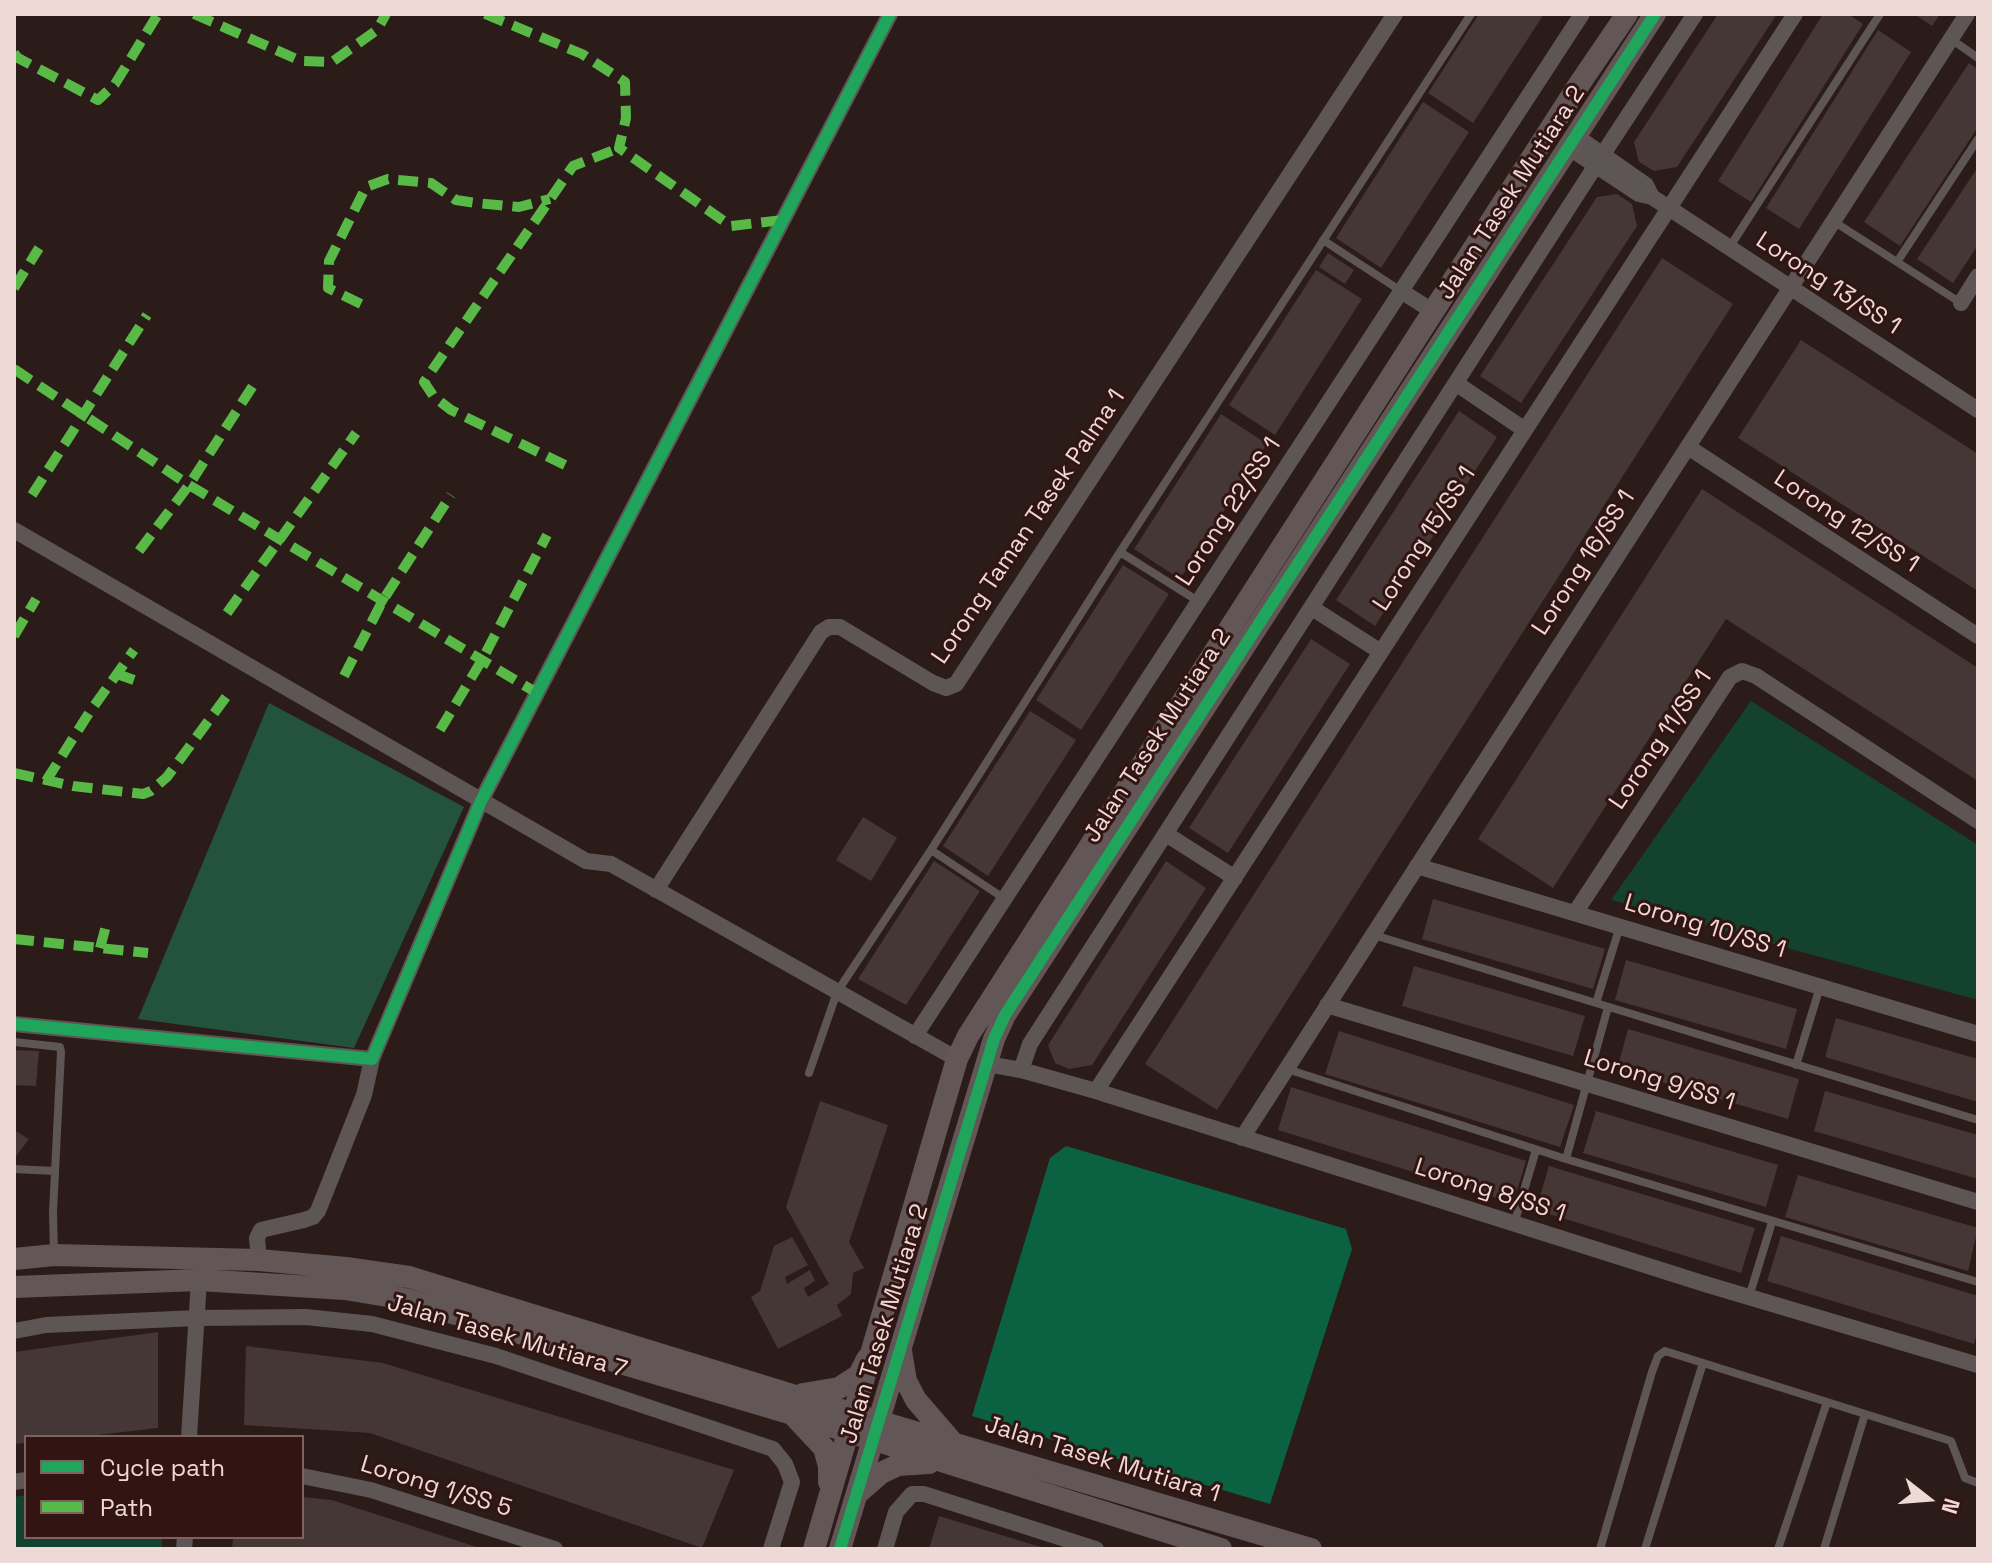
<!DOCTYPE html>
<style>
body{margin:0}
#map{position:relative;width:1992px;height:1563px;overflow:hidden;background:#2b1b19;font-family:"Space Grotesk",sans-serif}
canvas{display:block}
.frame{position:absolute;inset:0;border:16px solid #eed9d6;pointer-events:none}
.legend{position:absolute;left:24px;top:1435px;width:280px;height:104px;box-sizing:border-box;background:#321512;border:2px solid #7d6360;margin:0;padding:10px 14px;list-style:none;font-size:24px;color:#eed9d6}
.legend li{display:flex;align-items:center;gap:16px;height:40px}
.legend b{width:40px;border:2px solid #7d6360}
.north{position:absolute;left:1888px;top:1459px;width:80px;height:80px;-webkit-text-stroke:6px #321512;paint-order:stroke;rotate:107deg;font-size:22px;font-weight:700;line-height:32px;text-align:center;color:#eed9d6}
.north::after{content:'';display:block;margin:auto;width:28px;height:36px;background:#eed9d6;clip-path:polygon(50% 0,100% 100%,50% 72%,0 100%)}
</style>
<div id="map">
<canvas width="1992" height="1563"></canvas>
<div class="frame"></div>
<ul class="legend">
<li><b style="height:10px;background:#20a55d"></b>Cycle path</li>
<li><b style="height:10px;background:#58b947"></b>Path</li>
</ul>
<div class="north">N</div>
</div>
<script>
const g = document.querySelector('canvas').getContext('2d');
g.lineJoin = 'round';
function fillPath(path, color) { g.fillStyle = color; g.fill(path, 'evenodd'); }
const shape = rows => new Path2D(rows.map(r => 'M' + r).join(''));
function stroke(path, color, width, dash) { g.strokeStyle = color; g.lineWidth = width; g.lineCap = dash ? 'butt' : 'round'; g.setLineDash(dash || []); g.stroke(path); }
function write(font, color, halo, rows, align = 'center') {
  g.font = font + ' "Space Grotesk",sans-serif'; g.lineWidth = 6; g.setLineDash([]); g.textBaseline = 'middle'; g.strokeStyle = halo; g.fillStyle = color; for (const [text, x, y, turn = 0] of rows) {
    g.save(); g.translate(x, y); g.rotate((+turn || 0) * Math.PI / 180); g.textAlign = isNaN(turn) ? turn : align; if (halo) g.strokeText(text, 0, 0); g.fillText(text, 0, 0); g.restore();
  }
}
fillPath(shape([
 [1751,701,1978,845,1978,1000,1611,900],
 [26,1495,26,1537,162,1537,162,1549,14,1549,14,1497]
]), '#13422f');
fillPath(shape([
 [269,703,464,807,354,1048,138,1019]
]), '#23533d');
fillPath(shape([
 [1066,1146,1346,1229,1352,1249,1270,1504,972,1416,1050,1158]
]), '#0b6243');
fillPath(shape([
 [1479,14,1544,14,1473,123,1428,93],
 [1718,14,1777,14,1677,167,1654,171,1639,162,1634,142],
 [1823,14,1848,14,1863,24,1751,202,1718,181],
 [1914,14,1940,14,1932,26],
 [1878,30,1911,52,1799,229,1766,208],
 [1969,63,1978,69,1978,127,1900,246,1864,222],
 [1423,102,1469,132,1381,268,1336,238],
 [1978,167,1978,245,1953,283,1917,259],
 [1617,194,1632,204,1637,226,1521,403,1480,376,1597,197],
 [1328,253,1354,270,1345,284,1319,267],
 [1662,258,1733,304,1217,1110,1145,1064],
 [1316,270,1362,299,1275,435,1229,405],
 [1801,340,1978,454,1978,591,1738,438],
 [1459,411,1497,437,1375,626,1336,600],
 [1221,414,1267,444,1180,579,1134,549],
 [1702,489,1978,668,1978,781,1726,619,1553,888,1478,839],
 [1123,565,1169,594,1081,730,1036,700],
 [1311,639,1350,664,1228,853,1189,828],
 [1030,711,1076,740,988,876,943,846],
 [863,817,897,838,871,881,836,860],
 [934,861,980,891,906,1005,858,979],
 [1166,861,1206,888,1092,1065,1069,1069,1055,1063,1048,1045],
 [1433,899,1605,949,1593,989,1422,939],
 [1626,960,1797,1009,1786,1049,1615,1000],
 [1414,966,1585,1016,1573,1056,1402,1006],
 [1836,1018,1978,1059,1978,1102,1825,1057],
 [1628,1029,1799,1079,1788,1119,1617,1069],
 [1339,1031,1574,1105,1560,1147,1325,1074],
 [14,1050,39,1051,36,1086,14,1085],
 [1291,1087,1526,1161,1513,1203,1278,1130],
 [1825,1091,1978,1135,1978,1179,1814,1131],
 [820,1101,888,1125,849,1242,864,1268,853,1273,851,1294,837,1305,842,1316,778,1349,751,1297,760,1291,774,1246,792,1237,808,1265,785,1277,787,1284,810,1270,815,1281,804,1288,808,1297,829,1284,786,1207],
 [1596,1111,1778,1165,1766,1207,1583,1153],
 [14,1130,29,1139,14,1159],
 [1549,1166,1755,1228,1741,1273,1536,1210],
 [1798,1175,1978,1228,1968,1271,1785,1217],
 [1781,1236,1978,1296,1978,1329,1974,1344,1767,1281],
 [158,1332,158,1428,80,1437,26,1437,26,1443,14,1444,14,1352],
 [246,1346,383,1363,734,1470,702,1548,370,1433,244,1425],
 [302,1497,332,1500,483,1549,232,1549,233,1537,302,1537],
 [939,1516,1044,1548,1044,1549,929,1549]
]), '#453735');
stroke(shape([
 [1951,39,1978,58],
 [1833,221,1961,303],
 [1323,240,1401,291],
 [1729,248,1880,14],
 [1897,262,1978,139],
 [1120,552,1198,601],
 [931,850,1005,899],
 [1374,935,1978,1120],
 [1596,1003,1620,926],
 [14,1042,60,1047,61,1052,53,1212,54,1254],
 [1796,1065,1820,987],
 [1287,1069,1566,1159,1978,1282],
 [809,1073,837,992,931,850,1120,552,1471,14],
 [1566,1159,1608,1007],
 [14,1169,55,1171],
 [1514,1224,1536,1150],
 [1749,1297,1772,1222],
 [1600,1549,1652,1372,1658,1356,1665,1351,1951,1441,1965,1478,1978,1483],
 [1645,1549,1703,1363],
 [1778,1549,1827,1402],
 [1824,1549,1865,1414]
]), '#5e5654', 8);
stroke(shape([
 [1576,136,1646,185,1652,197],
 [1568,147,1639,194,1652,197,1978,410],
 [1603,154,1695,14],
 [1401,291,1434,312],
 [1961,303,1978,276],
 [1457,384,1525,430],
 [1688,447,1978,636],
 [14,530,586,861,611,864,957,1059],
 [1312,608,1381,652],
 [1166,834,1235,878],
 [1417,866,1978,1034],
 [656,890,821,632,829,627,840,627,933,683,946,688,956,684,1395,14],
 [1575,913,1730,677,1742,671,1756,676,1978,821],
 [1327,1005,1978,1202],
 [14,1024,372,1059,481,801,890,14],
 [915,1036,1582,14],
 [987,1064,1021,1070,1096,1091,1705,1284,1978,1365],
 [1021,1070,1030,1044,1596,165],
 [1096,1091,1795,14],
 [1242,1138,1967,14],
 [259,1260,257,1238,261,1230,304,1220,313,1217,318,1211,364,1095,372,1059],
 [14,1331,46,1325,196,1318,306,1317,372,1324,496,1356,773,1449,785,1464,792,1482,771,1549],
 [189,1437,199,1280],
 [302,1476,371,1490,555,1549],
 [14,1482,26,1480],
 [184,1549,185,1537],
 [885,1549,896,1512,912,1494,924,1494,1096,1549]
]), '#5e5654', 16);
stroke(shape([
 [14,1259,54,1255,259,1260,346,1268,409,1277,854,1414,1311,1549],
 [14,1287,199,1280,345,1289,405,1299,792,1414,1221,1549],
 [901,1351,906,1381,916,1400,953,1443],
 [803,1394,839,1388,859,1375,867,1359],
 [795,1417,824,1448,829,1466,829,1482],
 [857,1494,881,1473,898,1465,929,1463],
 [814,1549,957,1059,968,1036,1578,86,1627,14],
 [840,1549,994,1039,1005,1015,1655,14]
]), '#625756', 22);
stroke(shape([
 [194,14,301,61,332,62,377,30,386,14],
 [485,14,582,54,625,82,626,118,619,148,731,226,782,220],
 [14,53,18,58,98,100,115,84,158,14],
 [14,288,39,248],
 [361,304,328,288,329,261,366,187,388,179,431,183,456,200,476,203,519,207,550,199],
 [14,369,189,485,537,693],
 [565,465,451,410,434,397,424,382,573,166,619,148],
 [32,495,147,315],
 [139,551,189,485,254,384],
 [227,613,356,433],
 [14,636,36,599],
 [117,674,134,680],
 [344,676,383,600,451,495],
 [440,730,482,660,547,535],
 [14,773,73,786,143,794,151,791,167,777,226,697],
 [46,781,89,713,134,650],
 [14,939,148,953],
 [100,948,107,922]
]), '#58b947', 10, [20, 10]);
stroke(shape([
 [14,1024,372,1059,481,801,890,14],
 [840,1549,994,1039,1005,1015,1655,14]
]), '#20a55d', 12);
write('24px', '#eed9d6', '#321512', [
 ["Jalan Tasek Mutiara 2",1512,193,-57],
 ["Lorong 13/SS 1",1828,284,33],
 ["Lorong 22/SS 1",1229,512,-57],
 ["Lorong 12/SS 1",1846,522,33],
 ["Lorong Taman Tasek Palma 1",1029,527,-56],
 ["Lorong 15/SS 1",1425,539,-57],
 ["Lorong 16/SS 1",1584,563,-57],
 ["Jalan Tasek Mutiara 2",1158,736,-57],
 ["Lorong 11/SS 1",1661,740,-56],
 ["Lorong 10/SS 1",1705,927,17],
 ["Lorong 9/SS 1",1659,1081,17],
 ["Lorong 8/SS 1",1490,1191,18],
 ["Jalan Tasek Mutiara 2",885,1324,-73],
 ["Jalan Tasek Mutiara 7",507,1337,16],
 ["Jalan Tasek Mutiara 1",1102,1460,17],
 ["Lorong 1/SS 5",436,1487,17]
]);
</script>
